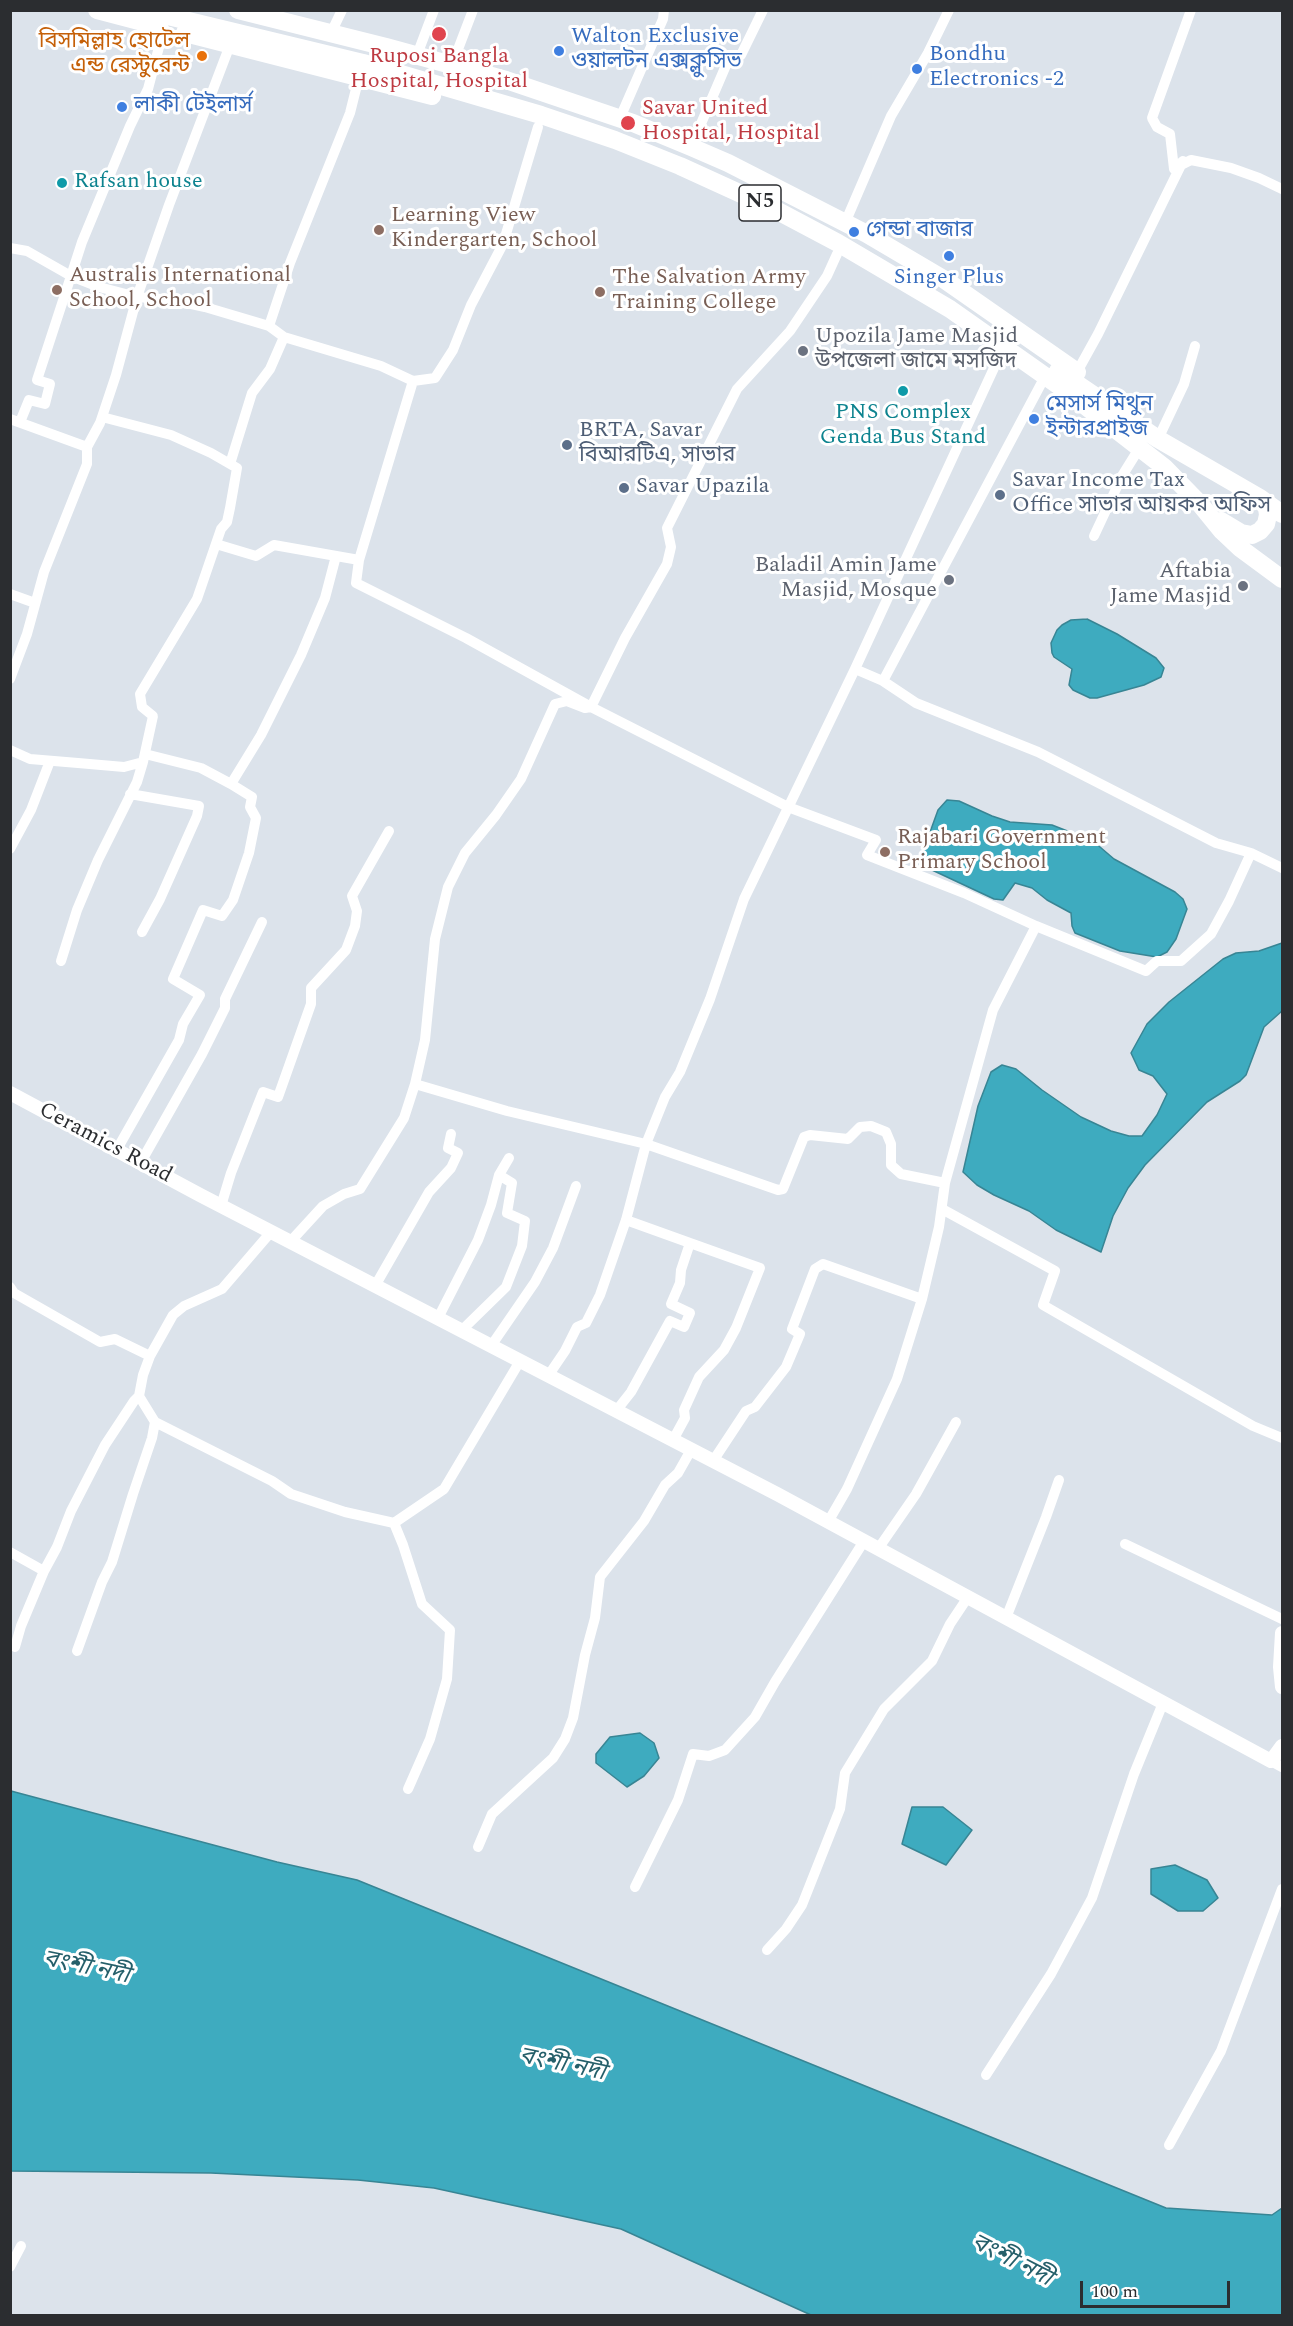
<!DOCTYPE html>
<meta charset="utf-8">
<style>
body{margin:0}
#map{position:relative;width:1293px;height:2326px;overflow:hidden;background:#dce3eb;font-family:Spectral,serif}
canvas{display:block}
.frame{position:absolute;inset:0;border:12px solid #2b2d30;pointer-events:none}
.scale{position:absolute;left:1080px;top:2281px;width:150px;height:27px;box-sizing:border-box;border:3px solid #2b2d30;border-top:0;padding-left:8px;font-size:18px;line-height:21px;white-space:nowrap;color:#2b2d30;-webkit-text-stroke:4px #fff;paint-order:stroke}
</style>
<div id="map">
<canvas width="1293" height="2326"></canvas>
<div class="frame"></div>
<div class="scale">100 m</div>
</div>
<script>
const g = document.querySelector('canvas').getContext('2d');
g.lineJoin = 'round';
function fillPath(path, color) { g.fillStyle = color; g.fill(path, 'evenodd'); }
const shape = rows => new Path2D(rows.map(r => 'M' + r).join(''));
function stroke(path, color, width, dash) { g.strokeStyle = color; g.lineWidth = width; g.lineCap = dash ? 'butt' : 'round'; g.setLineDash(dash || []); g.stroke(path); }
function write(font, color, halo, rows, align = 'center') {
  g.font = font + ' Spectral,"Noto Sans Bengali",serif'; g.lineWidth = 6; g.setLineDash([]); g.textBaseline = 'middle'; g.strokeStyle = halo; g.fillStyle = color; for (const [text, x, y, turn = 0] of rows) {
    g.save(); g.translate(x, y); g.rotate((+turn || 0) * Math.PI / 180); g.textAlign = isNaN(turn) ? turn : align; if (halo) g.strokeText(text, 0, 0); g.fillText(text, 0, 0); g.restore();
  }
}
const water = shape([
 [1087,619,1117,634,1156,658,1164,668,1161,677,1144,685,1097,698,1090,698,1073,690,1069,685,1072,669,1054,657,1052,653,1051,643,1057,630,1062,625,1071,620,1087,619],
 [947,800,959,801,992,816,1010,822,1052,825,1093,841,1114,859,1175,892,1183,899,1187,909,1176,939,1167,952,1157,957,1120,951,1075,933,1072,926,1071,913,1047,900,1032,888,1015,883,1003,900,994,899,932,870,923,857,925,846,938,810,947,800],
 [1282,943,1282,1011,1264,1027,1246,1075,1240,1081,1207,1102,1145,1165,1128,1188,1113,1216,1101,1252,1056,1230,1029,1211,994,1195,977,1185,963,1172,978,1106,991,1072,1002,1065,1016,1069,1042,1090,1081,1117,1111,1131,1129,1136,1142,1136,1157,1115,1167,1094,1153,1076,1139,1070,1131,1053,1147,1024,1169,1002,1223,959,1236,953,1259,951,1282,943],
 [640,1733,654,1743,659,1758,644,1776,627,1787,596,1763,596,1754,610,1737,640,1733],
 [11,1791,277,1862,357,1880,1166,2208,1272,2215,1282,2208,1282,2315,811,2315,621,2229,434,2188,358,2180,211,2173,11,2171,11,1791],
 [912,1807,943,1807,972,1830,946,1865,902,1844,912,1807],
 [1175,1865,1207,1880,1218,1898,1203,1911,1178,1911,1151,1894,1151,1869,1175,1865]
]);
fillPath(water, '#3eabbf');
stroke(water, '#388594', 1.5);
stroke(shape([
 [331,33,342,10],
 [230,45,169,205,137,297,173,300,205,307,269,326],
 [417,55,434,10],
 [452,65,473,10],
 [620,118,663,19,664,10],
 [691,147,727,63,741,55,763,10],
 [1177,167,1191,160,1231,168,1259,178,1282,189],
 [845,223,891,116,928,53,949,10],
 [10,248,27,251,71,276,37,380,50,384,45,404,29,400,20,422],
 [284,337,381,366,413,381],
 [1077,372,1098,334,1183,161,1174,169,1170,134,1157,127,1152,118,1191,10],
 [1041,384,883,681,916,703,1038,752,1216,843,1251,853,1282,868],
 [10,419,87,447,100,423,116,375,137,297,99,287,71,276,82,242,130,126,148,89,164,28],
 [1158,439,1184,384,1195,346],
 [230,464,252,393,270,369,284,337,269,326,290,263,350,113,359,77],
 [1094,536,1122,476,1140,447],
 [216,544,256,556,274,545,359,560,413,381,435,378,453,350,471,305,503,244,538,127],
 [359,560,356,583,466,638,591,707,788,807,876,840,867,855,964,893,1036,926,1146,971,1157,961,1181,961,1211,934,1229,901,1251,853],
 [10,594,35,603],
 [855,669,883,681],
 [10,679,27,634,44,572,87,464,87,447],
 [10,750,30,759,78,763,124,767,143,762,153,716,142,707,140,694,197,599,221,529,227,522,230,508,237,468,211,453,171,435,102,417],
 [231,784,261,735,301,655,325,598,336,556],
 [130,794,199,806,197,816,160,899,142,932],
 [10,849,31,810,50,761],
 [61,961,77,910,98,860,137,782,143,762],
 [415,1084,507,1111,646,1144,665,1097,680,1072,710,999,744,899,855,669,1000,355],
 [119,1151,120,1144,179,1040,183,1024,200,995,173,979,203,910,222,916,233,900,249,853,256,818,250,807,252,797,231,784,201,768,145,754],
 [141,1162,202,1054,225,1008,225,999,262,922],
 [221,1206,231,1173,263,1092,278,1097,311,1004,311,988,346,950,355,926,357,911,352,896,389,831],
 [942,1209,1055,1271,1043,1305,1253,1426,1282,1438],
 [290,1242,323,1206,344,1194,360,1189,404,1118,415,1084,425,1040,435,939,448,887,465,853,496,815,521,779,555,704,567,701,585,708,591,707,625,638,667,564,671,547,667,528,737,389,790,331,827,276,837,254],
 [375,1286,429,1192,451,1168,458,1153,448,1148,451,1134],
 [10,1287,14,1293,100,1342,115,1339,150,1356],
 [438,1318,478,1240,491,1205,499,1175,509,1158],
 [461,1331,506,1287,522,1246,525,1221,507,1213,512,1183,499,1175],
 [491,1346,535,1282,553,1248,576,1186],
 [548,1376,565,1351,577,1327,586,1323,600,1295,626,1220,646,1144,778,1190,783,1189,804,1137,810,1135,848,1139,860,1127,871,1126,886,1132,891,1144,891,1165,901,1174,945,1183],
 [616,1411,631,1392,670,1321,684,1327,690,1313,671,1304,680,1283,681,1270,690,1243,626,1220],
 [155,1422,272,1481,291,1494,345,1512,394,1523,444,1489,520,1361],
 [673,1440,685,1418,684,1410,699,1377,724,1350,736,1328,760,1268,690,1243],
 [713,1461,746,1411,755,1407,786,1367,800,1334,792,1329,815,1269,823,1264,922,1299],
 [828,1522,847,1489,897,1379,922,1299,939,1227,945,1183,993,1010,1036,926],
 [394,1523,403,1545,422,1604,450,1630,447,1679,430,1739,408,1789],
 [1125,1544,1282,1619],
 [878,1549,916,1494,956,1422],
 [10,1552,44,1571,21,1626,15,1647],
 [44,1571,57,1547,71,1511,105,1445,134,1401,139,1396,143,1375,150,1356,173,1315,184,1306,222,1289,271,1232],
 [1006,1618,1046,1517,1059,1480],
 [77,1651,102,1582,112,1562,133,1494,152,1438,155,1422,139,1396],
 [1271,1761,1282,1767],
 [478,1847,492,1814,553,1758,565,1739,573,1718,585,1655,595,1618,600,1577,644,1521,665,1485,678,1473,691,1450],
 [635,1887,678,1800,693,1754,709,1756,725,1750,755,1717,775,1682,864,1541],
 [767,1950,786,1929,802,1905,840,1809,845,1773,884,1709,932,1661,950,1624,968,1597],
 [986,2075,1051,1974,1092,1898,1134,1774,1163,1703],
 [1169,2145,1221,2051,1282,1889],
 [10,2267,21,2246]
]), '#fff', 10);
stroke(shape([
 [10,1093,200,1195,777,1494,1271,1761,1282,1746],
 [1282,1633,1280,1667,1282,1687]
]), '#fff', 14);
stroke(shape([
 [97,10,158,26],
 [143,10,363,63,541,115,615,140,680,166,772,208,838,243,950,309,1062,388,1164,467,1200,504,1222,531,1240,548,1282,579],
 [238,10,386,47,506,80,633,123,691,147,728,163,867,234,945,280,1077,372],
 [185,33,432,96],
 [1058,371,1158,439,1260,498,1282,514],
 [1221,521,1241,533,1252,535,1260,531,1266,524,1268,515,1267,508,1260,498]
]), '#fff', 18);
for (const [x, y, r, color] of [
 [439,34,8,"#e0444e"],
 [559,51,6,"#3f7fe0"],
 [202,56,6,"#e8710a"],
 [917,69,6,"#3f7fe0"],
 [122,107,6,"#3f7fe0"],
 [628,123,8,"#e0444e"],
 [62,183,6,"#0f9aa8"],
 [379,230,6,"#8d6e63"],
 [854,232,6,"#3f7fe0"],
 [949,256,6,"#3f7fe0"],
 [57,290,6,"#8d6e63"],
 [600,292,6,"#8d6e63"],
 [803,351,6,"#6b7280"],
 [903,391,6,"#0f9aa8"],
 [1034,419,6,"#3f7fe0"],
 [567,445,6,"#5c6f8a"],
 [624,488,6,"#5c6f8a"],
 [1000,495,6,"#5c6f8a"],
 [949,580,6,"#6b7280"],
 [1243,586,6,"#6b7280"],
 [885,852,6,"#8d6e63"]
]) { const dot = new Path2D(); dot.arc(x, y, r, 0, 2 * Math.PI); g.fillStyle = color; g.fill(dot); stroke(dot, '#fff', 2); }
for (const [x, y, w] of [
 [760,203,42]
]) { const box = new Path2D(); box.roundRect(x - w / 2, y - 18, w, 36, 4.5); g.fillStyle = '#fff'; g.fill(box); stroke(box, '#2b2d30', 1.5); }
write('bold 21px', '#2b2d30', null, [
 ["N5",760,203]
]);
write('22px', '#366cbe', '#fff', [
 ["Walton Exclusive",571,38],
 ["ওয়ালটন এক্সক্লুসিভ",571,63],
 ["Bondhu",929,56],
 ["Electronics -2",929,81],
 ["লাকী টেইলার্স",134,107],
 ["গেন্ডা বাজার",866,232],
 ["Singer Plus",949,279,"center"],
 ["মেসার্স মিথুন",1046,406],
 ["ইন্টারপ্রাইজ",1046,431]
], 'left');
write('22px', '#c56008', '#fff', [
 ["বিসমিল্লাহ হোটেল",190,43],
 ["এন্ড রেস্টুরেন্ট",190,68]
], 'right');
write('22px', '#be3a42', '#fff', [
 ["Ruposi Bangla",439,58],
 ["Hospital, Hospital",439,83],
 ["Savar United",642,110,"left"],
 ["Hospital, Hospital",642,135,"left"]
]);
write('22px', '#0d838f', '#fff', [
 ["Rafsan house",74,183],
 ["PNS Complex",903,414,"center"],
 ["Genda Bus Stand",903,439,"center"]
], 'left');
write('22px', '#785e54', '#fff', [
 ["Learning View",391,217],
 ["Kindergarten, School",391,242],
 ["Australis International",69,277],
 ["School, School",69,302],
 ["The Salvation Army",612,279],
 ["Training College",612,304],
 ["Rajabari Government",897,839],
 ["Primary School",897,864]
], 'left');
write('22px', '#5b616d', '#fff', [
 ["Upozila Jame Masjid",815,338,"left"],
 ["উপজেলা জামে মসজিদ",815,363,"left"],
 ["Baladil Amin Jame",937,567],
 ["Masjid, Mosque",937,592],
 ["Aftabia",1231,573],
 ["Jame Masjid",1231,598]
], 'right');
write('22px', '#4e5e75', '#fff', [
 ["BRTA, Savar",579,432],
 ["বিআরটিএ, সাভার",579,457],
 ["Savar Income Tax",1012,482],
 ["Office সাভার আয়কর অফিস",1012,507],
 ["Savar Upazila",636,488]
], 'left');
write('22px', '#2b2d30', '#fff', [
 ["Ceramics Road",105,1144,28]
]);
write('italic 24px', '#255f6a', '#fff', [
 ["বংশী নদী",86,1969,12],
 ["বংশী নদী",562,2066,12],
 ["বংশী নদী",1011,2262,27]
]);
</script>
